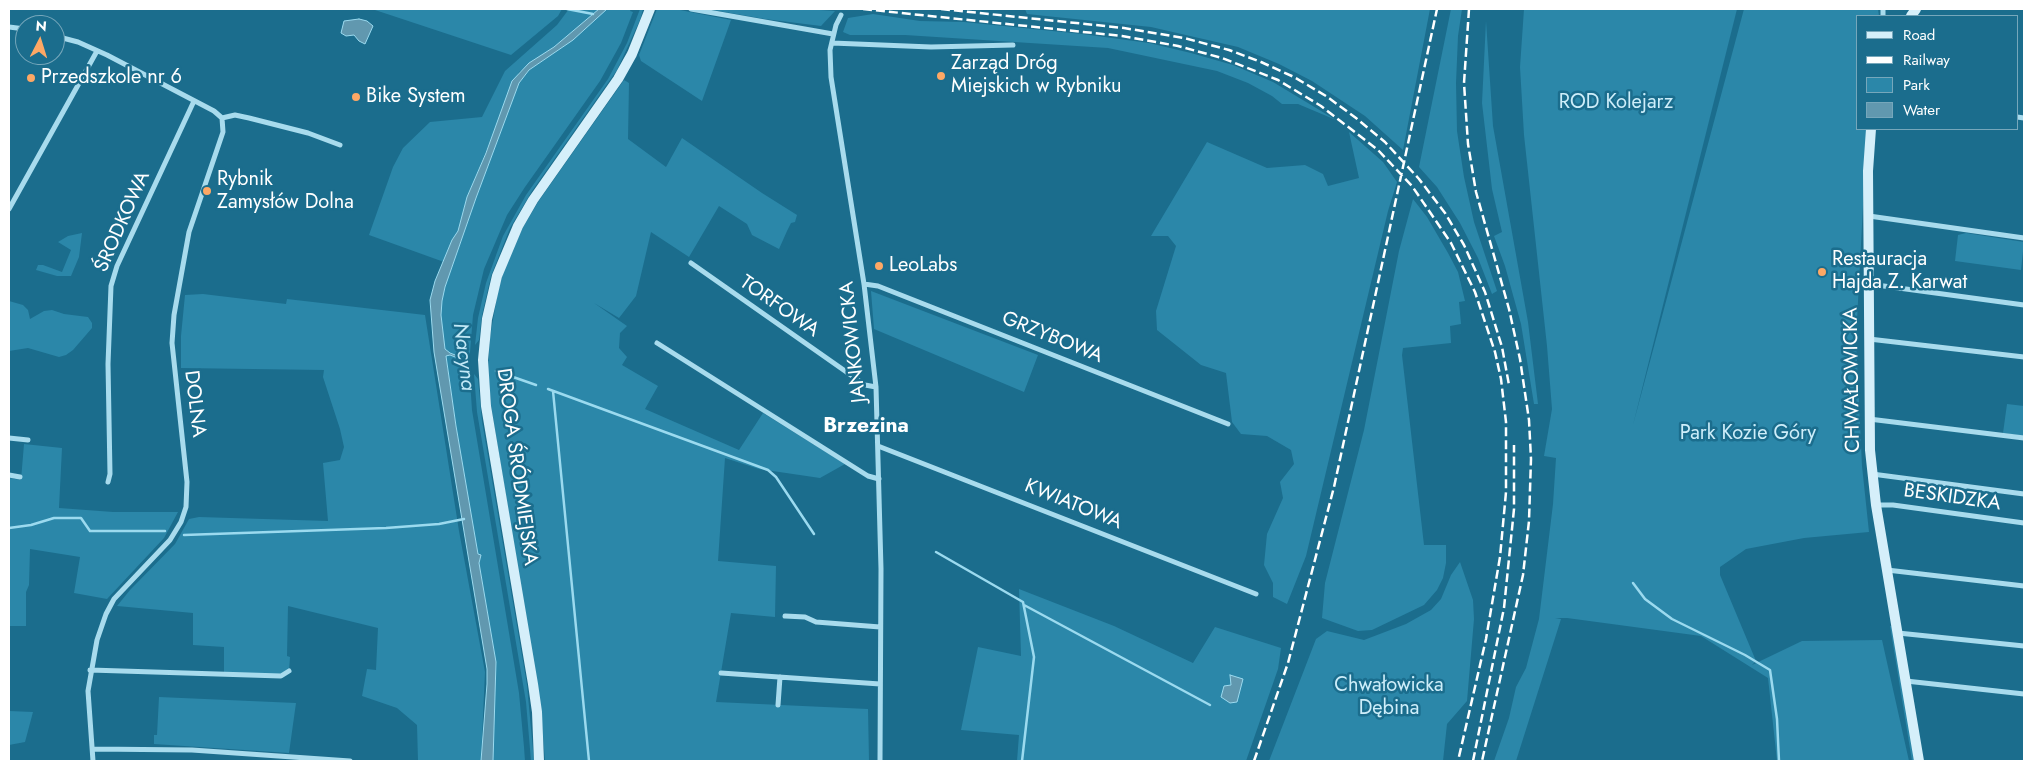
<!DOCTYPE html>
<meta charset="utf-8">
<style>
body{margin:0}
#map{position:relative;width:2033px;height:770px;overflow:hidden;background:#1b6d8d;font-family:Jost,sans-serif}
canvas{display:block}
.frame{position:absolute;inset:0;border:10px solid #fff;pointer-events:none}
.legend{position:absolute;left:1856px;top:15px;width:162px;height:115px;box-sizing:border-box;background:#1b6d8d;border:1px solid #76a7bb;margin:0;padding:6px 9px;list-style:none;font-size:15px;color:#fff}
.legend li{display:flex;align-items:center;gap:10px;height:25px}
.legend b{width:25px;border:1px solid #76a7bb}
.north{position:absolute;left:15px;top:15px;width:50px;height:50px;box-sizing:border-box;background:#1b6d8d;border:1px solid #76a7bb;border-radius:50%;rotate:5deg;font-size:14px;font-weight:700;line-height:20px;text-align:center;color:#fff}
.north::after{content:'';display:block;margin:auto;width:18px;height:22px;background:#fea865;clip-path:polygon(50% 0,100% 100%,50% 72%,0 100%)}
</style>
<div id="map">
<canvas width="2033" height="770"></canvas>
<div class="frame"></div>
<ul class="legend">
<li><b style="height:6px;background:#d5effa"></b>Road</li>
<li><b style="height:6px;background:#fff"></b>Railway</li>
<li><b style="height:14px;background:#2b87a9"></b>Park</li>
<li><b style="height:14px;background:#6198af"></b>Water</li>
</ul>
<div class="north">N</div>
</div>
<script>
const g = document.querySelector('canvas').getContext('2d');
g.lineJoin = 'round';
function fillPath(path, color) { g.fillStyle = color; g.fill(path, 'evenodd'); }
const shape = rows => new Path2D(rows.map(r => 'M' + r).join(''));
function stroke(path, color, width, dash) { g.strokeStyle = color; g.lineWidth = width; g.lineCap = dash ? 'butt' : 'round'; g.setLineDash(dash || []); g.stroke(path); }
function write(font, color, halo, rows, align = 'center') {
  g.font = font + ' Jost,sans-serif'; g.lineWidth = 5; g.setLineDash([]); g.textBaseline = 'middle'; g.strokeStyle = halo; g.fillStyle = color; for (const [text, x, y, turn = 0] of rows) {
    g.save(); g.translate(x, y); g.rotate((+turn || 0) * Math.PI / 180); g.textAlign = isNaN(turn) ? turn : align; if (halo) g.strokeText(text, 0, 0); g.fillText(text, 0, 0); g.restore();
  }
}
fillPath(shape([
 [372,9,562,9,558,16,511,55],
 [569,9,599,9,554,47,519,72,467,197,458,231,452,240,444,262,369,235,393,167,403,148,430,122,482,117,505,71,557,25],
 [607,9,631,9,630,11,633,12,621,43,600,81,525,187,507,215,484,269,473,315,469,365,472,410,519,693,524,747,525,761,493,761,496,662,479,563,481,556,478,554,456,426,446,356,450,354,463,360,460,356,450,353,445,349,441,315,442,301,445,287,476,198,519,83,529,70,563,47],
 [640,9,643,9,640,20,617,70,532,191,510,228,491,276,482,315,479,340,475,345,478,318,486,283,503,236,526,195,608,79,627,43],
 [657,9,675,9,731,20,702,101,641,61,639,55],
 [707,9,805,9,835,11,821,26,765,19],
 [1025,9,1430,9,1403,150,1365,116,1312,81,1279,64,1238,47,1151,27,1027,14],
 [1451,9,1462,9,1458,36,1456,83,1457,131,1464,177,1474,222,1497,291,1492,294,1478,258,1460,223,1437,187,1419,167],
 [1524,9,1737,9,1633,425,1744,9,1878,9,1879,16,1857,16,1857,129,1867,129,1856,340,1862,466,1869,532,1804,538,1746,549,1720,567,1720,575,1756,661,1752,665,1802,641,1882,640,1909,761,1777,761,1768,678,1701,636,1567,618,1555,618,1561,619,1516,761,1494,761,1509,718,1516,687,1526,668,1539,619,1553,504,1556,458,1544,456,1552,409,1547,346,1524,135,1520,67],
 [873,14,920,21,964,22,1082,34,1149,43,1191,53,1233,65,1273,82,1336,120,1298,104,1282,104,1272,96,1248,83,1217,71,1108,48,905,35,850,35,843,32,848,18],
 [1486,21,1493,126,1528,322,1538,404,1534,404,1521,324,1505,266,1494,236,1502,232,1492,189,1482,103],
 [624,80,629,83,628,139,666,167,682,138,762,193,797,215,795,222,791,223,787,231,779,249,752,235,747,224,719,206,689,257,651,232,636,296,619,318,594,303,627,326,620,333,619,348,627,357,622,365,658,386,645,409,739,450,763,413,845,464,820,478,759,469,725,458,718,561,776,566,775,617,731,613,716,702,868,709,869,761,545,761,541,711,491,405,488,369,490,337,498,291,504,270,522,229,538,202],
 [1349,132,1383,162,1397,182,1388,211,1306,556,1287,604,1273,597,1273,583,1264,565,1267,534,1283,498,1280,482,1294,464,1291,450,1267,436,1241,434,1232,422,1226,373,1201,365,1157,330,1156,311,1176,246,1168,236,1151,236,1207,142,1267,168,1305,165,1323,174,1328,186,1359,178],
 [1413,199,1427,217,1448,253,1458,272,1465,301,1459,302,1461,324,1450,326,1451,343,1403,348,1402,355,1424,545,1446,545,1446,563,1443,578,1437,590,1424,605,1372,630,1358,631,1322,618,1325,583,1364,430,1399,251],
 [82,233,79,257,71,276,57,276,36,270,38,265,43,265,62,272,71,250,58,242,68,236],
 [1966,233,2024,242,2021,270,1955,261,1958,235],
 [871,291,1038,355,1024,392,874,329],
 [203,294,286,304,287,299,425,315,459,531,485,672,481,761,418,761,417,725,397,708,362,696,367,669,376,670,378,628,288,606,287,656,290,657,289,671,281,676,224,673,224,647,193,645,193,613,117,606,130,590,175,544,189,519,199,517,328,521,323,463,340,460,344,447,340,429,323,377,324,370,181,368,181,336,185,295],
 [9,301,23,305,28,310,30,319,44,311,52,310,64,314,88,317,92,323,92,328,73,350,66,355,59,357,28,348,9,351],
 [474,374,478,379,482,421,527,685,534,761,531,761,526,702,477,412],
 [2007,404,2024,406,2024,436,2003,433],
 [24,444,62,448,59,508,113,512,178,512,164,538,107,599,74,593,80,557,30,549,29,585,26,592,26,626,9,626,9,478,21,480],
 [1460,562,1473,600,1474,619,1467,701,1447,724,1443,761,1269,761,1316,639,1327,631,1364,640,1406,624,1431,610,1441,599,1451,575],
 [1019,589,1114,626,1193,663,1215,627,1281,648,1278,669,1246,761,1017,761,1019,735,961,730,978,647,1021,656],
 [1890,626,1892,626,1915,761,1912,761],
 [159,697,296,703,289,753,154,744,154,735,157,735],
 [9,711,33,712,25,742,9,745]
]), '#2b87a9');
const water = shape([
 [599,9,607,9,573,40,529,70,519,83,476,198,445,287,442,301,441,315,445,349,450,353,463,358,463,360,450,355,446,356,456,426,478,554,481,555,479,563,496,662,493,761,481,761,487,684,487,669,434,352,430,300,435,281,452,240,458,231,467,197,486,153,512,81,529,63,554,47,599,9],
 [359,19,367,21,373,26,365,44,359,41,354,35,346,36,341,33,344,21,359,19],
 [1230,675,1243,679,1237,702,1230,703,1221,697,1224,686,1231,685,1230,675]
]);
fillPath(water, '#6198af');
stroke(water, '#9bdaef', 1);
stroke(shape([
 [567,9,593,14],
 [496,371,536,385],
 [548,389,768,470,776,477,814,534],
 [553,391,589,761],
 [9,528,31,525,54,518,81,518,90,531,165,531],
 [184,535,386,528,439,524,464,519],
 [936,552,1023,602,1034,657,1022,761],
 [1633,583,1645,599,1672,619,1745,655,1770,670,1777,719,1779,761],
 [1024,605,1210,705]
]), '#9bdaef', 2.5);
stroke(shape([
 [691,9,833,34],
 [841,15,836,25,830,50,831,77,864,284,876,387,881,569,880,761],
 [1883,16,1883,9],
 [9,27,25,29],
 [55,36,78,42,107,55,214,111,222,118],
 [832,43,931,47,1013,45],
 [2017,117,2024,118],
 [222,118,235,115,249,118,308,133,340,145],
 [9,209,97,51],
 [1869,216,2024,238],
 [691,263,865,385,876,387],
 [864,284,878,286,1228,424],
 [1869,284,2024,305],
 [1869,339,2024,357],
 [657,343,868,476,879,479],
 [1869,419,2024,438],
 [9,438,28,440],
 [878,446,1256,594],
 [1872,474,2024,494],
 [9,475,20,477],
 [108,482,110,474,108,364,111,286,117,266,194,101],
 [1876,505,1893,505,2024,523],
 [1887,570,2024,586],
 [785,616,805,617,816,622,880,627],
 [1898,633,2024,646],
 [90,670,281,676,289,671],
 [721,673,880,684],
 [1906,681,2024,694],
 [778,705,780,677],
 [93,749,192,750,350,761],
 [93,761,88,691,97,640,106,614,114,599,170,540,181,522,186,507,187,482,172,343,174,315,189,232,223,132,222,118]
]), '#a8dbed', 5);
stroke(shape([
 [1911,16,1916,9],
 [1871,129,1868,171,1870,450,1876,505,1919,761],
 [539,761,537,712,533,684,486,406,483,360,487,319,497,276,518,226,533,200,618,79,632,54,650,9]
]), '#d5effa', 10);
stroke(shape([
 [863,9,1122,36,1178,46,1222,58,1278,80,1321,106,1378,150,1412,186,1451,243,1475,292,1495,352,1501,379,1506,422,1506,492,1500,557,1486,639,1458,761],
 [941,9,1124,28,1184,38,1229,50,1261,62,1294,77,1326,96,1356,118,1385,142,1419,179,1445,213,1464,245,1485,292,1502,347,1509,385],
 [1469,9,1464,83,1468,144,1476,192,1509,309,1520,359,1529,420,1531,459,1529,521,1523,575,1482,761],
 [1254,761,1288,663,1334,487,1437,9],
 [1473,761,1504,608,1514,509,1514,445]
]), '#fff', 2.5, [9, 4]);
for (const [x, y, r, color] of [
 [941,76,5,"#fea865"],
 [31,78,5,"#fea865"],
 [356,97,5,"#fea865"],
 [207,191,5,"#fea865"],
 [879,266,5,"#fea865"],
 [1822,272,5,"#fea865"]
]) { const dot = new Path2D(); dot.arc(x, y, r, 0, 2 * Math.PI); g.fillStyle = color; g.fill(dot); stroke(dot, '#1b6d8d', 2); }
write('20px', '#fff', '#1b6d8d', [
 ["Zarząd Dróg",951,64],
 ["Miejskich w Rybniku",951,87],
 ["Przedszkole nr 6",41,78],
 ["Bike System",366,97],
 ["Rybnik",217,180],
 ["Zamysłów Dolna",217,203],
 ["Restauracja",1832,260],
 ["Hajda Z. Karwat",1832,283],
 ["LeoLabs",889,266]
], 'left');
write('20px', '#ceeefa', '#1b6d8d', [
 ["ROD Kolejarz",1616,103],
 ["Park Kozie Góry",1748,434],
 ["Chwałowicka",1389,686],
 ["Dębina",1389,709]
]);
write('20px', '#fff', '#1b6d8d', [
 ["ŚRODKOWA",123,222,-66],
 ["TORFOWA",779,307,35],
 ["GRZYBOWA",1052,338,22],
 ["JANKOWICKA",854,342,-96],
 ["CHWAŁOWICKA",1853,380,-91],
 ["DOLNA",194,404,83],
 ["DROGA ŚRÓDMIEJSKA",516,467,82],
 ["BESKIDZKA",1952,498,8],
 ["KWIATOWA",1073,505,22]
]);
write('italic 21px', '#c3e9f7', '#1b6d8d', [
 ["Nacyna",463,357,83]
]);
write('bold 21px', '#fff', '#1b6d8d', [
 ["Brzezina",866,427]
]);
</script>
